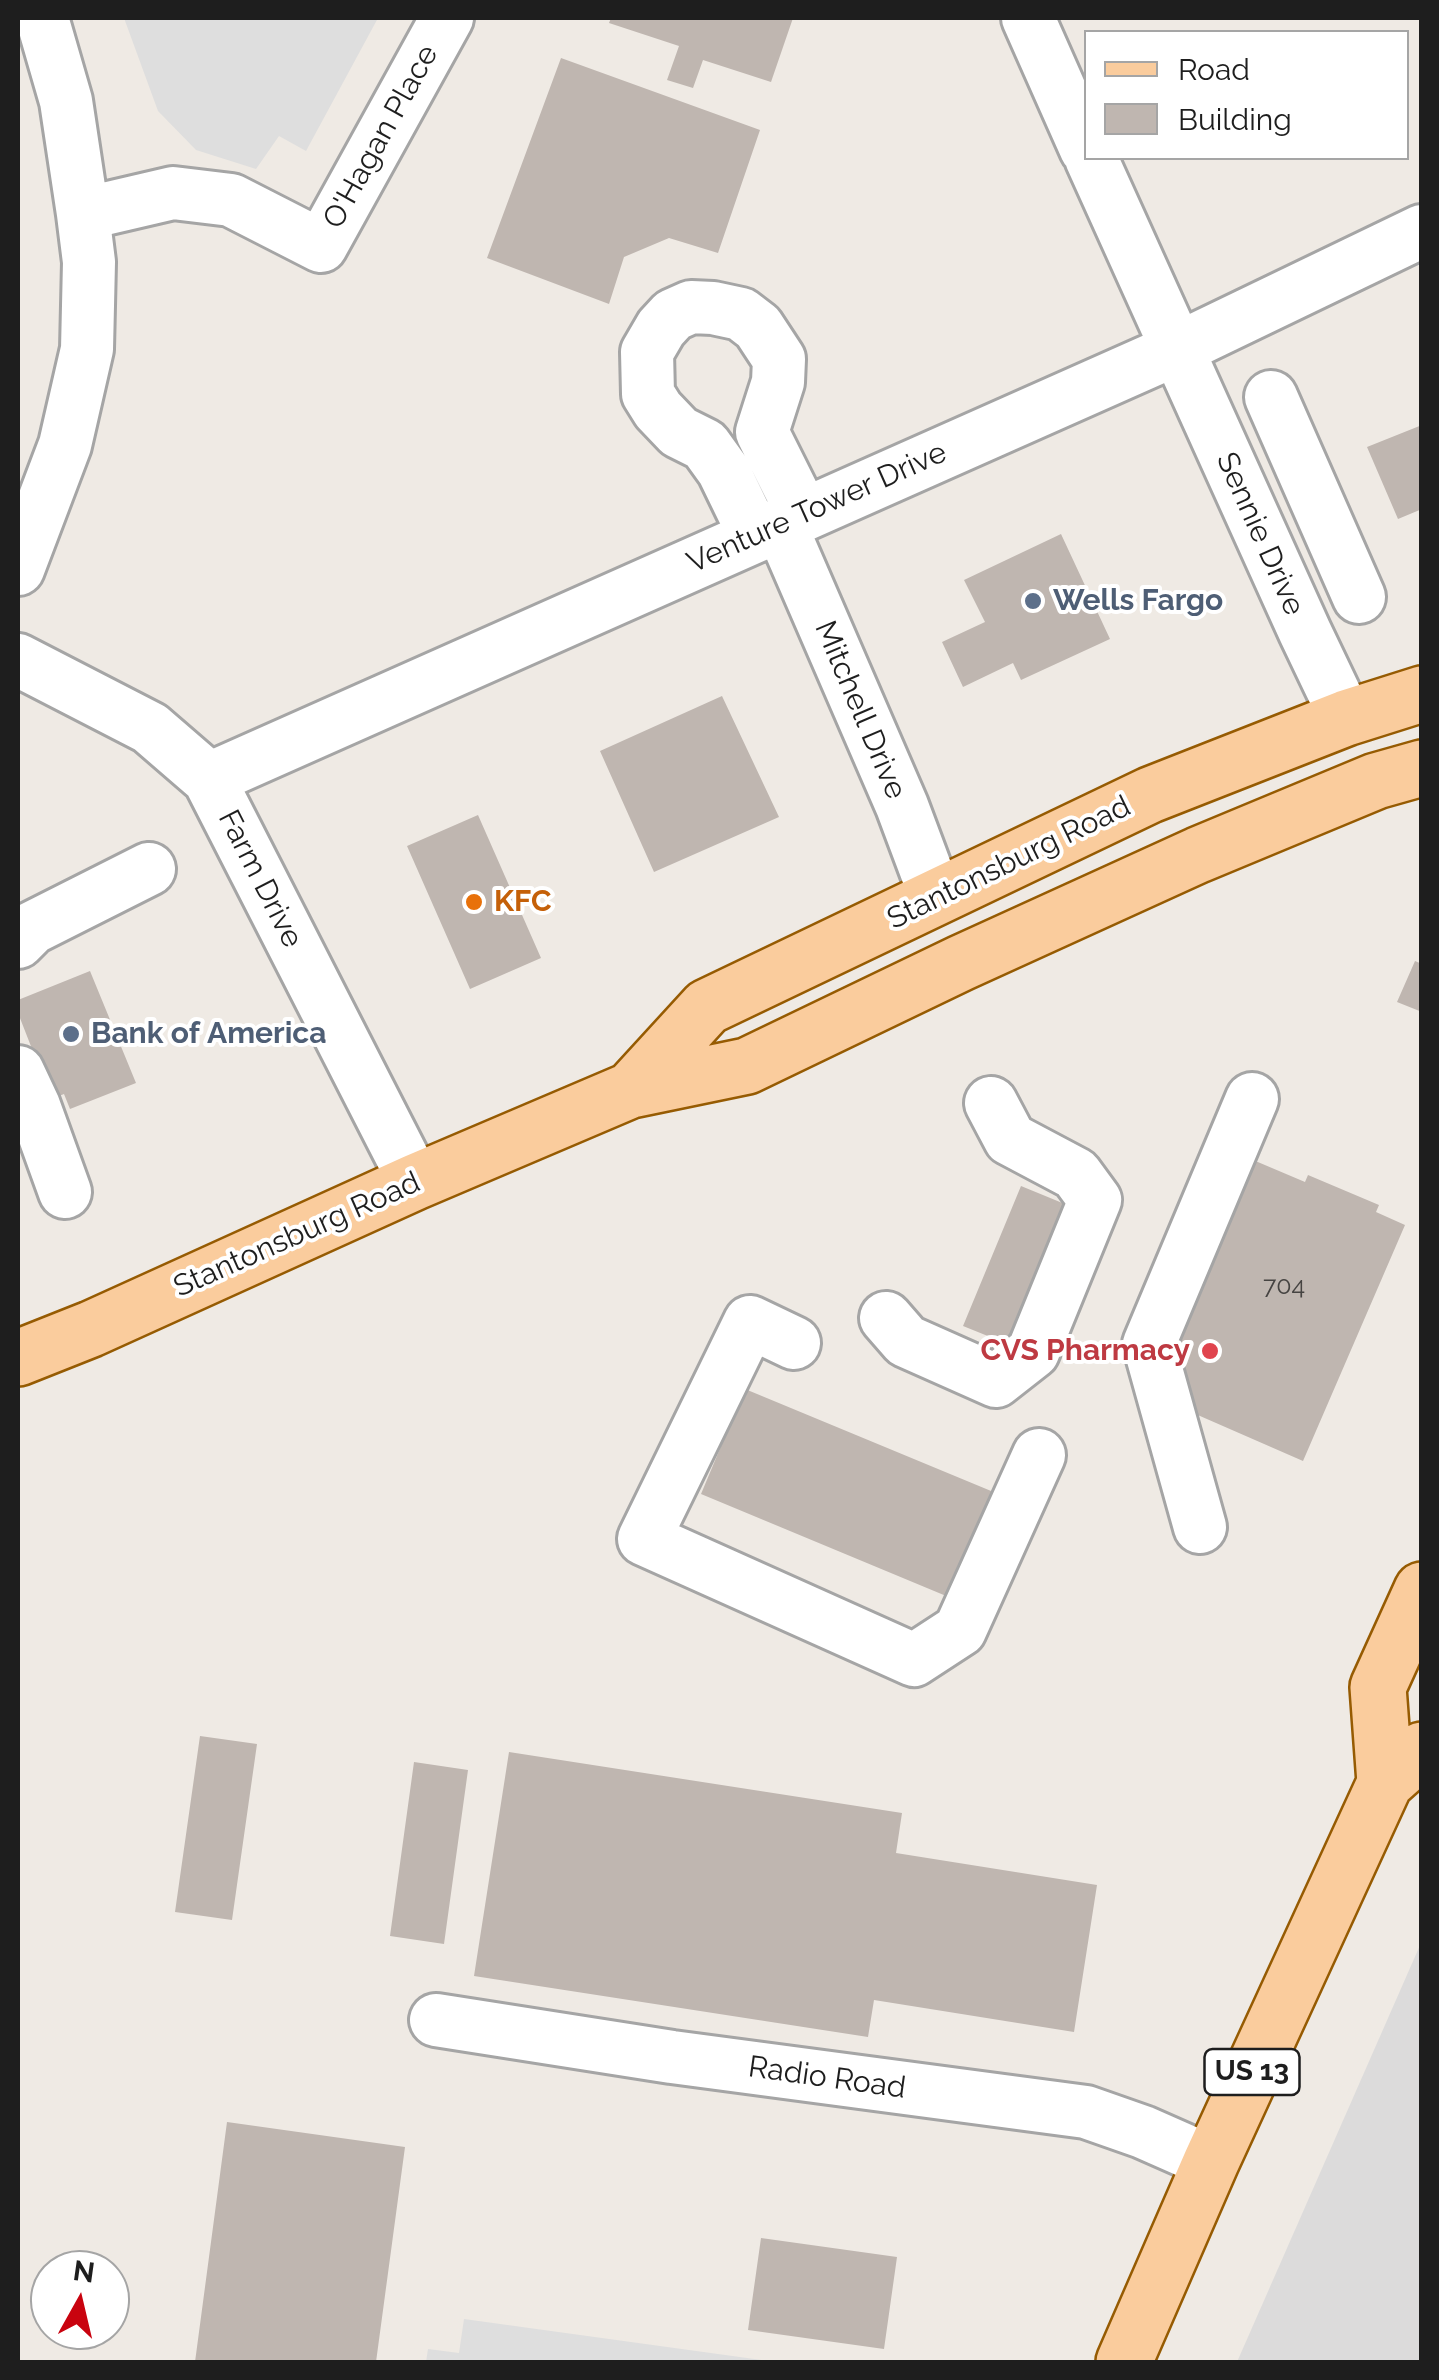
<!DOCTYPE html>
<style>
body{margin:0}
#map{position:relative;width:1439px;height:2380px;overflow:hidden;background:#efeae4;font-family:Raleway,sans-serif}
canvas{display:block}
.frame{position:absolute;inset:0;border:20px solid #1e1e1e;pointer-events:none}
.legend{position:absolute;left:1084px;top:30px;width:325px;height:130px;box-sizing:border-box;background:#fff;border:2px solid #a5a5a5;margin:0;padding:12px 18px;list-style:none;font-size:30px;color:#1e1e1e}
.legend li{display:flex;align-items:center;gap:20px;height:50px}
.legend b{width:50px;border:2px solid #a5a5a5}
.north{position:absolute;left:30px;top:2250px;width:100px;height:100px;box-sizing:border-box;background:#fff;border:2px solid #a5a5a5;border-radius:50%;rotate:8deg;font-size:28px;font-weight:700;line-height:40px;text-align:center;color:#1e1e1e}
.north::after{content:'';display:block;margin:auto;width:35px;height:45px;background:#c9030f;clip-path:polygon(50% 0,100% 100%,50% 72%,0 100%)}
</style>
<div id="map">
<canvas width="1439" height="2380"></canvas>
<div class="frame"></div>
<ul class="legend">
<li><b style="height:12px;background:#facc9d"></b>Road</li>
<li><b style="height:28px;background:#bfb6b0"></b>Building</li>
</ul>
<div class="north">N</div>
</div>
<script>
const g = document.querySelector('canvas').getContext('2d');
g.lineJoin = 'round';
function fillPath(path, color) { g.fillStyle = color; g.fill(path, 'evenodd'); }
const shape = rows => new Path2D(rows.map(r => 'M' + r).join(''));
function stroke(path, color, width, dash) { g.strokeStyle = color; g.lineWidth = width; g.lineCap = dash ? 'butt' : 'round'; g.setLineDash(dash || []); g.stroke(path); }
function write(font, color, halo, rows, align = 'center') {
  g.font = font + ' Raleway,sans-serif'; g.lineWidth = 8; g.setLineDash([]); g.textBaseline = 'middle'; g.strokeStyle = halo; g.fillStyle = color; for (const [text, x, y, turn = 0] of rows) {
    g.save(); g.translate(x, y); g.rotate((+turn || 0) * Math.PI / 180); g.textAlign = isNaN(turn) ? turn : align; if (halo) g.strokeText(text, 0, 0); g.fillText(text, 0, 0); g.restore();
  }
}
fillPath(shape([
 [1421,1943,1421,2362,1237,2362]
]), '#dcdbdb');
fillPath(shape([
 [124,18,378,18,306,151,279,136,256,169,196,150,158,111],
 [464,2319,776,2362,426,2362,428,2349,459,2353]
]), '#dedede');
fillPath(shape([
 [611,18,793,18,771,82,703,60,693,88,667,80,679,46,609,23],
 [561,58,760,130,718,253,669,238,624,257,609,304,487,258],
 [1422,425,1422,509,1398,519,1367,447],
 [1061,534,1110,639,1021,680,1013,663,963,687,942,642,985,622,964,580],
 [722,696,779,817,654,872,600,751],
 [478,815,541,958,470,989,407,846],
 [1415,961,1422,964,1422,1012,1397,1002],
 [90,971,136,1083,70,1109,64,1094,18,1112,34,1054,18,1013,18,1000],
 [1246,1157,1305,1182,1308,1175,1379,1205,1376,1212,1405,1225,1303,1461,1184,1409,1139,1361],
 [1021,1186,1077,1209,1020,1349,963,1326],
 [745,1389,1008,1498,963,1603,701,1494],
 [200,1736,257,1744,232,1920,175,1912],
 [509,1752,902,1813,896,1853,1097,1885,1074,2032,874,2000,868,2037,474,1976],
 [414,1762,468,1770,444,1944,390,1936],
 [227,2122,405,2147,376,2362,195,2362],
 [761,2238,897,2257,884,2349,748,2330]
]), '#bfb6b0');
const minor = shape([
 [1028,18,1086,149],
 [1091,158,1305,632,1346,718],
 [83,214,173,193,231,200,321,246,447,18],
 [1271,397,1359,597],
 [780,524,902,806,936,897],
 [755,536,723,470,705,445,679,432,658,410,648,394,647,352,661,328,673,315,691,307,713,308,741,314,758,327,779,359,778,382,762,432,803,514],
 [18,569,65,445,87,349,89,262,83,214,66,101,42,18],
 [18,660,150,728,209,779,415,1182],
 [209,779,1177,349,1422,231],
 [18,942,32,928,149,869],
 [18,1072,34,1106,65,1192],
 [886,1318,906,1341,996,1381,1033,1352,1095,1200,1076,1174,1010,1139,991,1103],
 [794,1343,750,1322,644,1539,914,1660,960,1630,1039,1455],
 [1200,1527,1149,1344,1252,1099],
 [436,2020,672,2057,1086,2112,1143,2132,1211,2162]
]);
const major = shape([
 [631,1090,707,1007,1150,795,1346,718,1422,694],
 [18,1358,91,1329,415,1182,631,1090,747,1066,961,963,1198,855,1376,781,1422,768],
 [1385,1783,1378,1687,1422,1590],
 [1124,2362,1211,2162,1385,1783,1422,1750]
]);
stroke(minor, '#a5a5a5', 58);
stroke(major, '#965b02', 60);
stroke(minor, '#fff', 52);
stroke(major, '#facc9d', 55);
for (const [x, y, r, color] of [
 [1033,601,10,"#5c6f8a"],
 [474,902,10,"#e8710a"],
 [71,1034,10,"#5c6f8a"],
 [1210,1351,10,"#e0444e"]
]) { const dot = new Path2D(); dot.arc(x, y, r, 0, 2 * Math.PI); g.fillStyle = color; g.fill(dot); stroke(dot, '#fff', 4); }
write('25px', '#464442', null, [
 ["704",1284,1286]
]);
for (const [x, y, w] of [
 [1252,2072,95]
]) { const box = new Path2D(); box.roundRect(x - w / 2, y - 23, w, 46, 8); g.fillStyle = '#fff'; g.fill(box); stroke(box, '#1e1e1e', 2.5); }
write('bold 28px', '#1e1e1e', null, [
 ["US 13",1252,2072]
]);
write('30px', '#1e1e1e', '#fff', [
 ["O'Hagan Place",381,137,-61],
 ["Venture Tower Drive",817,508,-24],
 ["Sennie Drive",1260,534,66],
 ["Mitchell Drive",860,710,67],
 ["Stantonsburg Road",1009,863,-26],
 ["Farm Drive",260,879,63],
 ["Stantonsburg Road",297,1235,-24],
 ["Radio Road",827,2078,8]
]);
write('bold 30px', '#4e5e75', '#fff', [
 ["Wells Fargo",1053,601],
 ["Bank of America",91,1034]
], 'left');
write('bold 30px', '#c56008', '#fff', [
 ["KFC",494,902]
], 'left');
write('bold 30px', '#be3a42', '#fff', [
 ["CVS Pharmacy",1190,1351]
], 'right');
</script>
